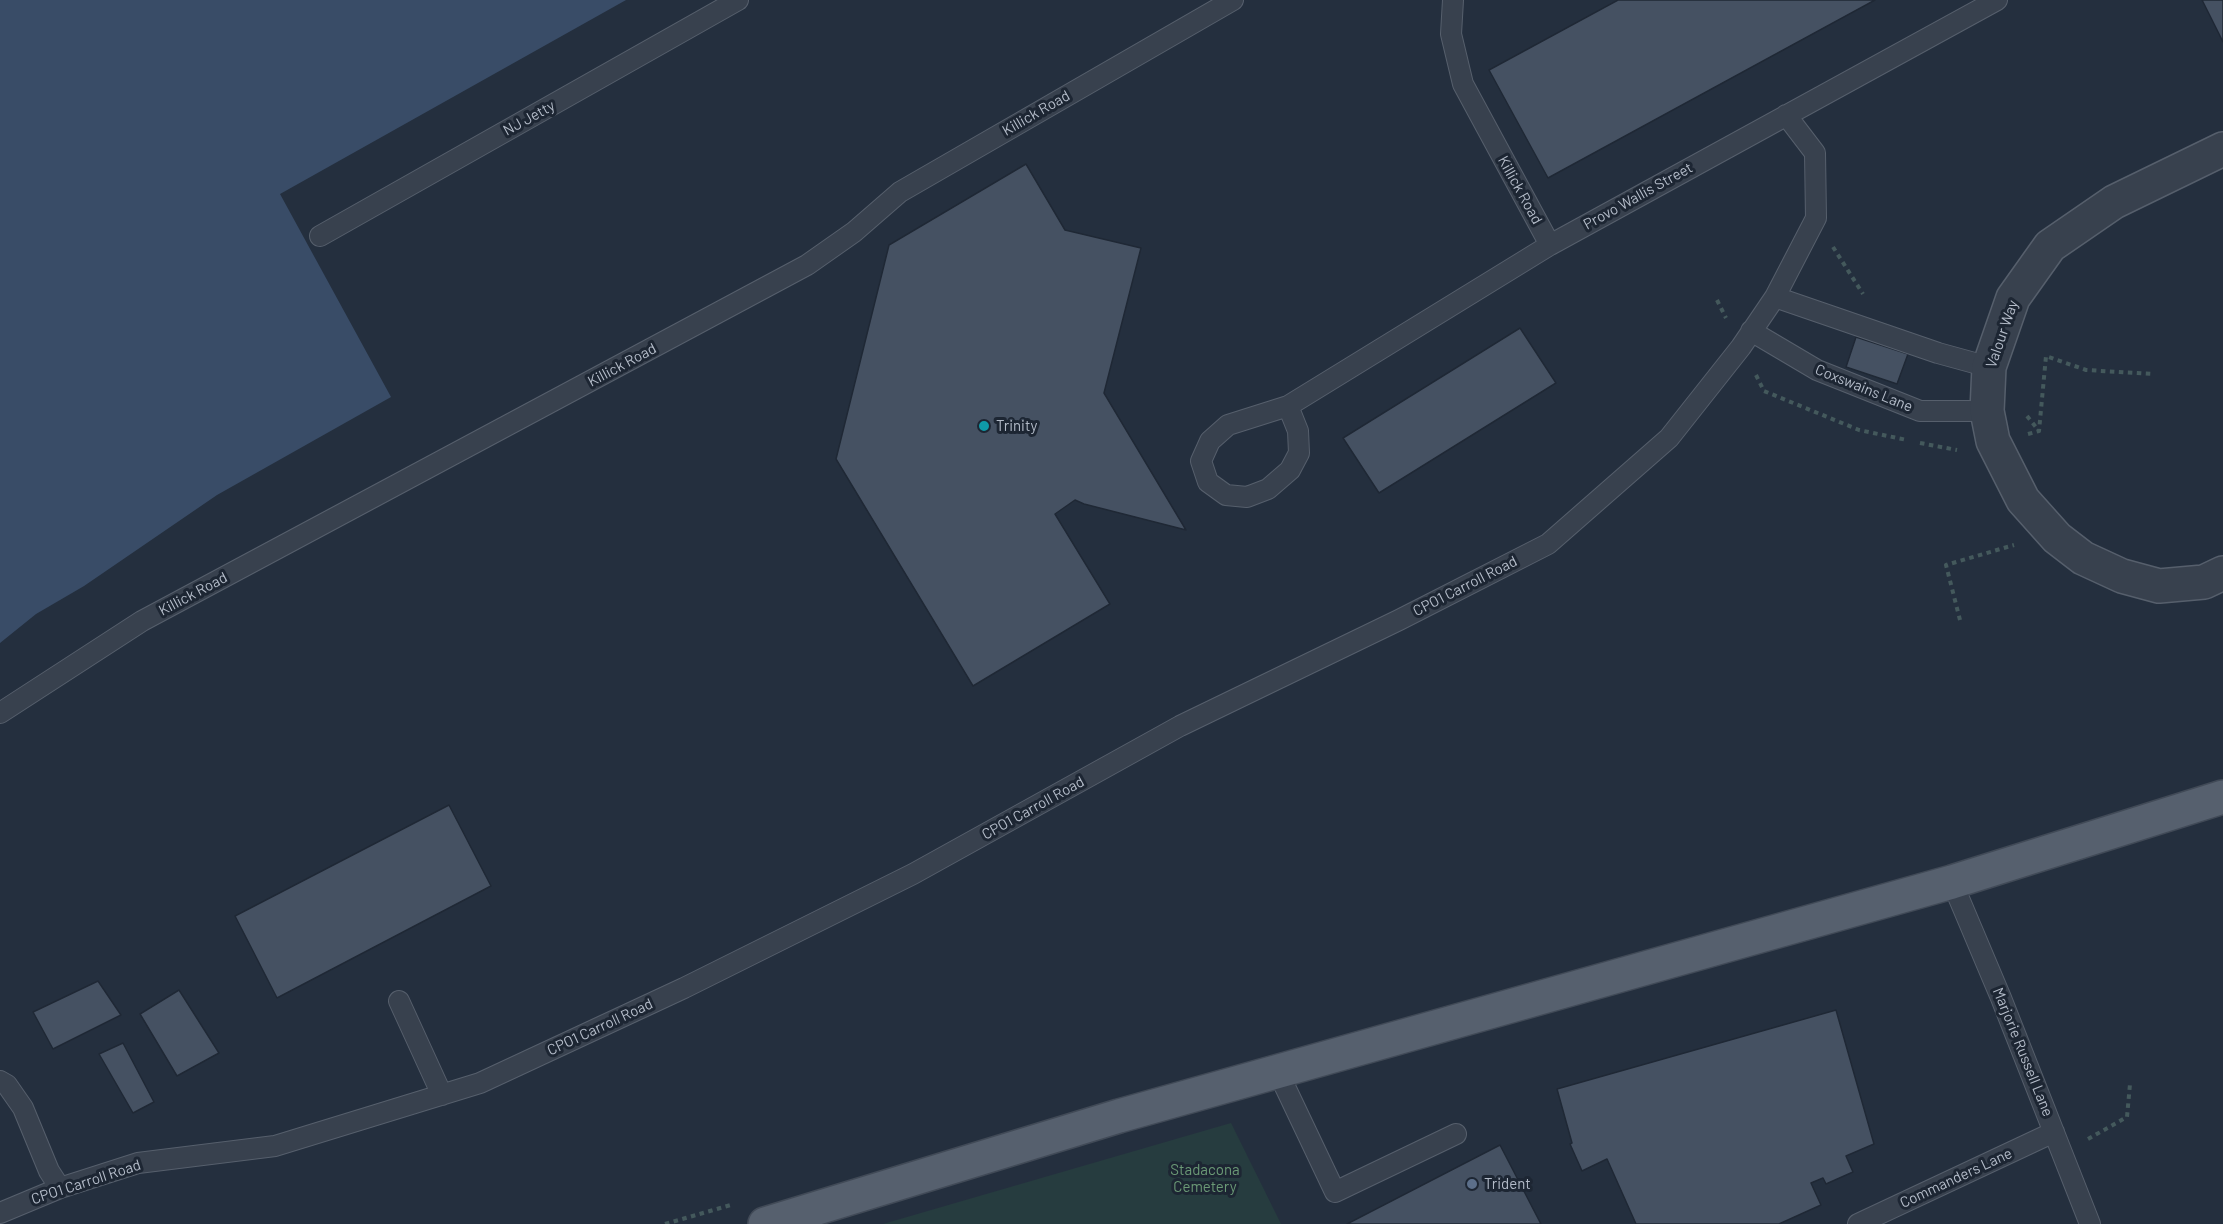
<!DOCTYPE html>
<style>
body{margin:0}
canvas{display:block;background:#242f3e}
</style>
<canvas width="2223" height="1224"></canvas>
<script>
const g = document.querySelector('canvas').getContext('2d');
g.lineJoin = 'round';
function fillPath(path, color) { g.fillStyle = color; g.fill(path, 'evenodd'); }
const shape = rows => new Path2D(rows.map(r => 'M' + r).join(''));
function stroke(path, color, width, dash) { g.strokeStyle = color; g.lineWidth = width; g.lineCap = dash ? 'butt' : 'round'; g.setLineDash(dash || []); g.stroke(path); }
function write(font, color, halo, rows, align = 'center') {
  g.font = font + ' Barlow,sans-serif'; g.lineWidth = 6; g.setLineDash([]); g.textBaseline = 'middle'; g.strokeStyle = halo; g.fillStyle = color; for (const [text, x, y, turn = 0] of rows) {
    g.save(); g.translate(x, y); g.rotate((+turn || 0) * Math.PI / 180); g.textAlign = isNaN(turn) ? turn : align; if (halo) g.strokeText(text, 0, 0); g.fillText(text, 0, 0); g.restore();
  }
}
fillPath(shape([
 [1231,1123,1281,1224,883,1224]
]), '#263c3f');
fillPath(shape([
 [0,0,626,0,280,194,391,397,217,495,84,586,36,614,0,643]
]), '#394c67');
const building = shape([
 [1618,0,1875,0,1548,178,1489,70,1618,0],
 [2202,0,2223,0,2223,42,2202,0],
 [1026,164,1065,230,1141,248,1104,393,1186,530,1084,504,1075,500,1055,514,1110,604,973,686,836,459,889,245,1026,164],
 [1520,328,1556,383,1379,493,1343,438,1520,328],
 [1856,337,1908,354,1897,384,1846,367,1856,337],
 [449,805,491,886,277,998,235,916,449,805],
 [98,981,121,1015,53,1049,33,1012,98,981],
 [179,990,219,1053,177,1076,140,1014,179,990],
 [1836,1010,1874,1144,1846,1156,1853,1172,1826,1184,1823,1178,1811,1183,1821,1205,1779,1224,1636,1224,1607,1159,1582,1171,1570,1144,1572,1143,1557,1089,1836,1010],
 [123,1043,154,1102,133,1113,99,1054,123,1043],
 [1500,1145,1541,1224,1347,1224,1500,1145]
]);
fillPath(building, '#455162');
stroke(building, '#1f2835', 1.5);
const lane = shape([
 [1453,0,1451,34,1463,84,1550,245],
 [320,236,738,0],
 [1775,297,1938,353,1989,367],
 [1751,331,1817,370,1920,411,1987,411],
 [1288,406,1298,431,1299,453,1290,470,1268,489,1247,497,1226,495,1208,482,1201,461,1210,441,1228,425,1288,406,1550,245,1997,0],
 [0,713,142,621,807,265,854,232,900,192,1233,0],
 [1952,882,2001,998,2090,1224],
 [399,1001,442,1095],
 [1278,1072,1335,1192,1456,1134],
 [0,1081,7,1085,23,1108,49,1171,60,1188],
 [0,1213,60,1188,138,1163,275,1146,480,1083,684,988,913,874,1180,726,1399,620,1548,544,1669,438,1741,347,1775,297,1816,218,1815,153,1786,115],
 [1858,1224,2054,1132]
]);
const street = shape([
 [2223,149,2114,202,2050,246,2013,298,1989,367,1987,411,1993,441,2023,500,2057,538,2083,558,2122,576,2159,586,2204,582,2223,573]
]);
const primary = shape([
 [765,1224,1119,1116,1952,882,2223,797]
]);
stroke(lane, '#565f6c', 22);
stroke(street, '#565f6c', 36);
stroke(primary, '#414a57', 36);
stroke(shape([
 [1833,247,1863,294],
 [1717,300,1726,318],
 [1756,375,1764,391,1859,430,1907,440],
 [2027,416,2039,431],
 [2028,434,2039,431,2046,356,2086,370,2153,374],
 [1920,443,1957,450],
 [1960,620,1946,565,2014,545],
 [2088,1139,2127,1117,2130,1084],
 [665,1224,734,1204]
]), '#44595c', 4, [4.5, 4.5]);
stroke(lane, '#38414e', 20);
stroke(street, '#38414e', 33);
stroke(primary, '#56606e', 33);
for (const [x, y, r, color] of [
 [984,426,6,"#0f9aa8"],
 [1472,1184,6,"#5c6f8a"]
]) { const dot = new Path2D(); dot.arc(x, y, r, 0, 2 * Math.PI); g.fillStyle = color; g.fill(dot); stroke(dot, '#1d2633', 2); }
write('15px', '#b4bcc9', '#1d2633', [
 ["Killick Road",1036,113,-30],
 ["NJ Jetty",529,118,-29],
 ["Killick Road",1520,190,61],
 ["Provo Wallis Street",1638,196,-29],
 ["Valour Way",2002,334,-71],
 ["Killick Road",622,365,-28],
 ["Coxswains Lane",1864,388,22],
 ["CPO1 Carroll Road",1465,586,-27],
 ["Killick Road",193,594,-28],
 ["CPO1 Carroll Road",1033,808,-29],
 ["CPO1 Carroll Road",600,1027,-25],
 ["Marjorie Russell Lane",2023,1052,68],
 ["Commanders Lane",1956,1178,-25],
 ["CPO1 Carroll Road",86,1182,-18]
]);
write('15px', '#b4bcc9', '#1d2633', [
 ["Trinity",996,426],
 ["Trident",1484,1184]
], 'left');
write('15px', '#6b9a76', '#1d2633', [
 ["Stadacona",1205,1170],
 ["Cemetery",1205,1187]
]);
</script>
